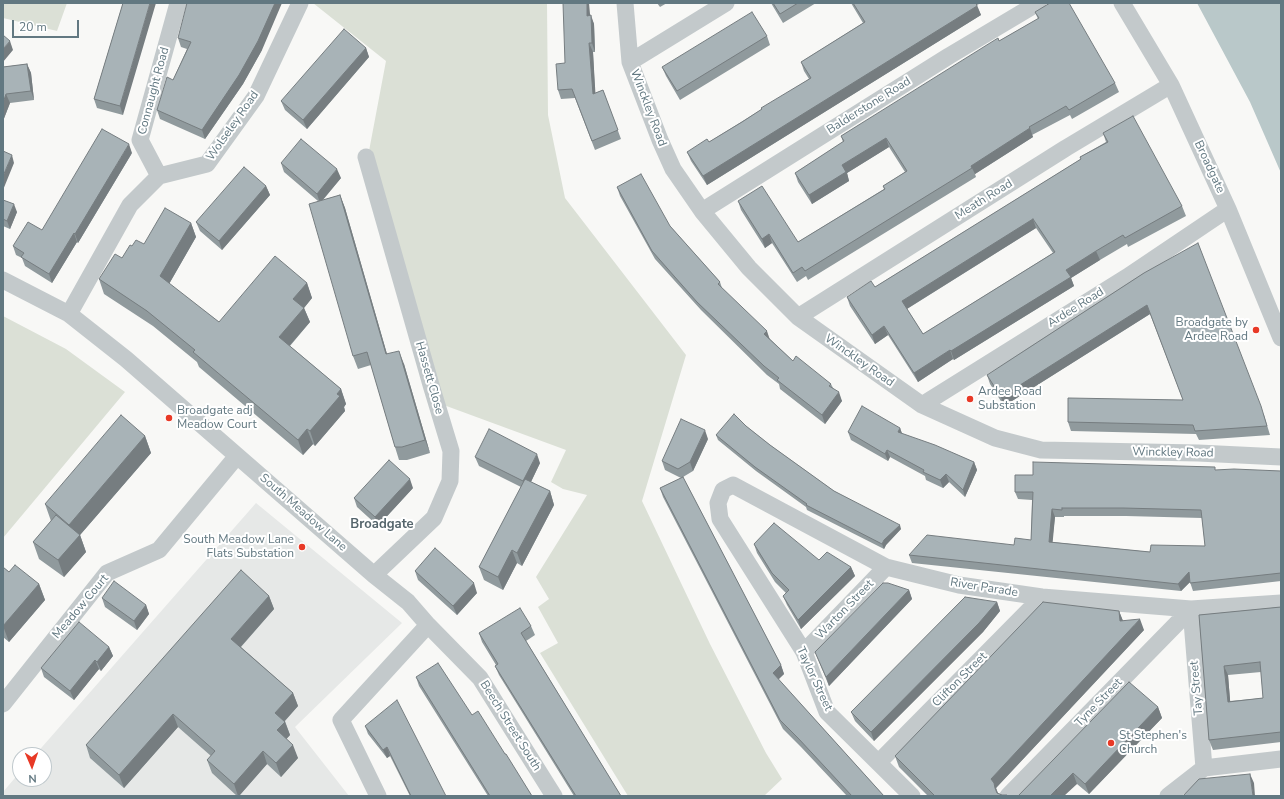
<!DOCTYPE html>
<style>
body{margin:0}
#map{position:relative;width:1284px;height:799px;overflow:hidden;background:#f8f8f6;font-family:"Nunito Sans",sans-serif}
canvas{display:block}
.frame{position:absolute;inset:0;border:4px solid #627881;pointer-events:none}
.north{position:absolute;left:12px;top:747px;width:40px;height:40px;box-sizing:border-box;background:#fff;border:1px solid #c0c9cd;border-radius:50%;rotate:178deg;font-size:11px;font-weight:700;line-height:16px;text-align:center;color:#627881}
.north::after{content:'';display:block;margin:auto;width:14px;height:18px;background:#e83926;clip-path:polygon(50% 0,100% 100%,50% 72%,0 100%)}
.scale{position:absolute;left:12px;top:20px;width:67px;height:18px;box-sizing:border-box;border:2px solid #627881;border-top:0;padding-left:5px;font-size:12px;line-height:14px;white-space:nowrap;color:#627881;-webkit-text-stroke:3px #fff;paint-order:stroke}
</style>
<div id="map">
<canvas width="1284" height="799"></canvas>
<div class="frame"></div>
<div class="north">N</div>
<div class="scale">20 m</div>
</div>
<script>
const g = document.querySelector('canvas').getContext('2d');
g.lineJoin = 'round';
function fillPath(path, color) { g.fillStyle = color; g.fill(path, 'evenodd'); }
const shape = rows => new Path2D(rows.map(r => 'M' + r).join(''));
function stroke(path, color, width, dash) { g.strokeStyle = color; g.lineWidth = width; g.lineCap = dash ? 'butt' : 'round'; g.setLineDash(dash || []); g.stroke(path); }
function write(font, color, halo, rows, align = 'center') {
  g.font = font + ' "Nunito Sans",sans-serif'; g.lineWidth = 4; g.setLineDash([]); g.textBaseline = 'middle'; g.strokeStyle = halo; g.fillStyle = color; for (const [text, x, y, turn = 0] of rows) {
    g.save(); g.translate(x, y); g.rotate((+turn || 0) * Math.PI / 180); g.textAlign = isNaN(turn) ? turn : align; if (halo) g.strokeText(text, 0, 0); g.fillText(text, 0, 0); g.restore();
  }
}
fillPath(shape([
 [256,503,402,623,295,727,349,796,3,796,3,792,20,772,20,779,44,779,44,755,35,755]
]), '#e6e8e7');
fillPath(shape([
 [3,3,67,3,57,31,3,18],
 [313,3,547,3,548,115,565,198,686,355,642,501,710,644,766,753,782,779,764,796,628,796,540,653,558,643,538,607,549,599,536,577,587,495,563,489,551,482,566,450,441,404,369,151,386,61],
 [3,316,66,349,125,392,3,538]
]), '#dbe0d6');
fillPath(shape([
 [1197,3,1281,3,1281,173,1250,102]
]), '#b9c8c9');
stroke(shape([
 [625,3,630,62,660,140,673,169,702,211,749,268,798,317,922,405,995,438,1041,450,1198,453,1281,457],
 [1122,3,1171,85,1228,209,1281,338],
 [630,62,726,3],
 [366,157,431,385,451,451,450,481,434,518,374,575],
 [159,176,140,140,178,3],
 [702,211,949,56,1038,3],
 [3,280,69,314,126,359,374,575,408,602,428,625,341,720,378,796],
 [69,314,130,205,159,176,207,164,256,96,300,3],
 [798,317,1066,148,1171,85],
 [922,405,1127,277,1228,209],
 [1191,609,1204,768],
 [428,625,480,678,554,796],
 [804,652,886,567],
 [3,704,107,573,159,550,237,456],
 [879,762,1042,597],
 [912,796,827,712,804,652,720,519,718,503,723,490,733,485,886,567,959,585,1042,597,1191,609,1281,603],
 [1008,796,1191,609],
 [1168,796,1204,768,1281,759]
]), '#c3c9cb', 17);
fillPath(shape([
 [123,3,123,115,97,108,94,99],
 [657,3,667,3,660,7],
 [771,3,816,3,783,23],
 [851,3,981,3,977,5,981,15,707,185,691,161,687,152,709,142,762,109,809,79,804,71,801,62,863,23],
 [1035,12,1115,83,1119,92,1072,119,1070,115,1032,135,1033,137,975,174,976,177,808,280,806,276,797,282,772,243,765,248,741,210,738,201,798,242,884,189,883,186,905,172,889,147,847,173,849,181,812,204,798,182,795,173,843,142,841,136,999,41,1038,19],
 [590,15,594,24,595,52,593,52,595,93,603,90,621,139,595,150,575,98,561,99,558,90,565,63],
 [767,36,770,45,680,100,666,76,662,67],
 [178,38,262,50,243,84,205,139,160,119,157,110,173,80,187,49,181,47],
 [366,48,369,57,307,129,285,110,281,101],
 [27,64,31,73,34,100,10,103,3,121,3,67],
 [1103,133,1182,206,1186,216,1128,247,1127,244,1100,260,1071,278,1074,286,954,360,953,359,918,382,888,335,875,344,850,306,847,297,875,287,1081,159,1080,157,1106,142],
 [1036,228,1053,253,923,334,907,309],
 [132,153,78,243,77,242,52,283,25,266,22,258,16,255,13,246,42,230],
 [281,163,341,178,323,200,340,195,345,208,387,354,404,364,430,453,407,460,399,460,395,447,371,365,358,369,353,356,318,201,284,172],
 [266,186,270,195,222,250,200,231,196,222],
 [617,187,670,226,720,282,722,288,770,339,793,361,831,384,833,388,842,401,825,424,780,389,779,384,767,375,701,310,655,259,620,196],
 [3,200,17,212,10,229,3,226],
 [191,223,196,237,169,284,219,322,307,283,312,298,304,308,310,322,290,346,341,389,346,404,344,407,345,411,315,446,313,444,303,455,199,367,197,362,153,326,104,294,99,279,122,258,132,246,144,244],
 [1144,273,1264,415,1270,435,1199,440,1196,434,1071,431,1068,422,1183,400,1150,314,1004,406,990,384,987,375],
 [746,426,770,445,834,491,901,529,886,545,884,549,807,510,806,507,756,471,718,440,716,435],
 [900,428,902,434,974,462,977,470,965,497,949,482,943,488,926,480,925,476,890,457,888,461,851,440,848,432],
 [145,436,151,453,80,535,86,552,64,577,39,559,33,542,51,521,45,504],
 [708,439,693,471,683,477,781,665,784,674,778,679,884,796,847,796,801,747,783,729,663,497,660,488,681,478,665,470,662,461],
 [475,457,540,463,531,482,550,491,554,505,522,566,517,563,503,590,484,580,479,567,521,487,479,466],
 [1217,470,1281,471,1281,581,1193,591,1190,582,1181,591,912,563,909,555,1014,545,1031,540,1032,500,1018,499,1015,492,1033,475],
 [1064,516,1126,516,1202,518,1205,546,1150,552,1052,542,1055,517,1064,517],
 [413,488,378,526,357,507,354,498],
 [754,544,819,560,851,567,855,576,801,629,787,605,783,596,786,593,775,582,757,553],
 [3,567,9,572,39,584,45,600,9,642,3,637],
 [415,571,477,593,457,615,418,580],
 [909,590,912,599,829,686,815,652],
 [269,596,274,609,241,647,293,693,298,706,285,721,290,735,286,739,298,758,281,777,267,764,239,796,237,796,212,773,207,760,211,756,178,727,124,788,90,758,86,745],
 [102,598,146,605,149,614,137,630,105,607],
 [997,602,1000,611,983,632,874,741,855,721,851,712],
 [1281,607,1281,742,1213,750,1209,740,1199,615],
 [1261,672,1263,698,1230,701,1228,675],
 [1119,611,1123,621,1144,630,996,788,998,793,1002,795,1008,796,928,796,899,767,895,756],
 [531,626,535,635,526,641,621,796,574,796,499,675,495,666,496,665,482,642,479,633],
 [109,647,113,656,101,671,99,669,74,700,44,677,41,668],
 [416,677,472,715,505,754,532,796,488,796,419,686],
 [1158,707,1162,718,1089,794,1077,784,1018,796],
 [365,726,446,796,410,796,390,756,387,758,368,734]
]), '#909a9d');
fillPath(shape([
 [150,3,156,3,123,115,120,106],
 [275,3,282,3,262,50,243,84,205,139,202,130],
 [587,3,589,3,591,25,587,16],
 [977,6,981,15,707,185,703,176],
 [591,15,594,24,595,52,592,43],
 [10,41,13,50,3,62,3,49],
 [589,43,593,52,596,103,593,94],
 [366,48,369,57,307,129,303,120],
 [27,64,31,73,34,100,31,91],
 [6,94,10,103,3,121,3,103],
 [1030,128,1033,137,975,174,971,166],
 [886,138,889,147,847,173,849,181,812,204,809,195,842,165],
 [129,144,132,153,78,243,75,234],
 [12,155,14,163,3,190,3,176],
 [337,169,341,178,320,203,317,194],
 [266,186,270,195,222,250,219,241],
 [340,195,345,208,391,368,386,354],
 [14,204,17,212,10,229,7,221],
 [1033,219,1036,228,905,310,902,301],
 [191,223,196,237,165,291,160,276],
 [74,233,77,242,52,283,49,274],
 [769,234,772,243,765,248,762,239],
 [1096,251,1100,260,1071,278,1074,286,954,360,951,351,1066,270],
 [307,283,312,298,299,314,293,299],
 [1147,305,1150,314,1004,406,1001,397],
 [304,308,310,322,284,352,279,337],
 [884,326,888,335,875,344,872,335],
 [767,331,770,340,764,334],
 [950,350,953,359,918,382,914,373],
 [399,351,404,364,430,453,425,440],
 [341,389,346,404,344,407,345,411,315,446,310,431],
 [839,392,842,401,825,424,822,415],
 [900,428,903,436,898,432],
 [307,429,313,444,303,455,298,440],
 [705,430,708,439,693,471,690,462],
 [145,436,151,453,80,535,86,552,64,577,58,560,69,525],
 [887,450,890,457,888,461,885,454],
 [537,454,540,463,527,490,523,481],
 [974,462,977,470,965,497,963,490],
 [946,474,949,482,943,488,940,480],
 [410,479,413,488,378,526,375,517],
 [550,491,554,505,522,566,517,553],
 [1052,509,1055,517,1052,549,1049,542],
 [900,525,901,529,886,545,884,549,882,544,884,540],
 [512,550,517,563,503,590,498,577],
 [851,567,855,576,801,629,798,620],
 [1189,572,1192,580,1181,591,1178,584],
 [474,583,477,593,457,615,453,606],
 [39,584,45,600,9,642,3,626],
 [909,590,912,599,829,686,826,677],
 [269,596,274,609,236,652,231,639],
 [997,602,1000,611,983,632,874,741,871,732],
 [146,605,149,614,137,630,134,621],
 [1119,611,1123,621,1120,621],
 [1140,619,1144,630,996,788,998,794,998,796,991,779],
 [109,647,113,656,101,671,97,662],
 [95,660,99,669,74,700,70,691],
 [781,665,784,674,776,682,773,673],
 [1224,666,1228,675,1231,711,1228,702],
 [293,693,298,706,280,726,275,713],
 [1158,707,1162,718,1089,794,1085,784],
 [173,714,178,727,124,788,119,775],
 [285,722,290,735,282,744,277,730],
 [293,745,298,758,281,777,276,763],
 [387,747,390,756,387,758,383,750],
 [263,751,267,764,239,796,238,796,234,784],
 [1073,773,1077,784,1064,796,1050,796],
 [1250,774,1254,783,1255,796,1253,796]
]), '#767d80');
const building = shape([
 [123,3,150,3,120,106,94,99,123,3],
 [187,3,275,3,258,41,239,75,202,130,157,110,167,77,173,80,191,42,178,38,187,3],
 [563,3,587,3,587,16,591,15,592,43,589,43,593,94,603,90,618,130,592,141,572,89,558,90,556,64,565,63,563,3],
 [773,3,798,3,780,14,773,3],
 [853,3,976,3,977,6,703,176,687,152,707,139,709,142,742,122,762,109,761,108,811,78,801,62,865,22,853,3],
 [1050,3,1069,3,1115,83,1069,110,1066,106,1029,127,1030,128,971,166,972,168,805,271,802,267,793,273,769,234,762,239,738,201,762,186,798,242,885,189,883,186,907,171,886,138,842,165,846,172,809,195,795,173,844,141,841,136,998,38,999,41,1039,18,1035,12,1050,3],
 [752,12,767,36,677,91,662,67,752,12],
 [344,29,366,48,303,120,281,101,344,29],
 [3,35,10,41,3,49,3,35],
 [27,64,31,91,6,94,3,103,3,67,27,64],
 [1133,116,1182,206,1125,238,1123,235,1096,251,1066,270,1071,277,951,351,950,350,914,373,884,326,872,335,847,297,871,281,875,287,1081,159,1080,157,1108,142,1103,133,1133,116],
 [1033,219,1055,252,923,334,902,301,1033,219],
 [102,129,129,144,75,234,74,233,49,274,21,257,24,253,13,246,28,222,42,230,102,129],
 [301,139,337,169,317,194,281,163,301,139],
 [3,151,12,155,3,176,3,151],
 [244,167,266,186,219,241,196,222,244,167],
 [641,174,670,226,720,282,718,284,767,331,764,334,793,361,796,356,831,384,829,386,839,392,822,415,777,380,779,378,764,366,697,302,652,251,617,187,641,174],
 [340,195,386,354,399,351,425,440,402,447,395,447,367,352,353,356,309,204,340,195],
 [3,200,14,204,7,221,3,219,3,200],
 [165,208,191,223,160,276,219,322,275,256,307,283,293,299,304,308,279,337,341,389,337,394,340,396,310,431,307,429,298,440,193,352,195,350,147,311,99,279,115,254,122,258,130,245,132,246,136,240,144,244,165,208],
 [1198,243,1261,406,1267,426,1195,431,1193,425,1068,422,1068,398,1183,400,1147,305,1001,397,987,375,1144,273,1198,243],
 [862,406,900,428,898,432,935,445,974,462,963,490,946,474,940,480,923,472,924,470,887,450,885,454,848,432,862,406],
 [734,414,746,426,770,445,834,491,900,525,884,540,882,544,806,505,807,504,755,467,716,435,734,414],
 [121,415,145,436,69,525,45,504,121,415],
 [681,419,705,430,690,462,678,469,662,461,681,419],
 [489,429,537,454,523,481,475,457,489,429],
 [389,460,410,479,375,517,354,498,389,460],
 [1033,462,1215,467,1215,470,1234,469,1281,471,1281,573,1190,583,1189,572,1178,584,909,555,927,535,1014,545,1015,538,1031,540,1033,492,1015,492,1015,475,1033,475,1033,462],
 [1062,508,1123,508,1201,510,1205,546,1151,545,1150,552,1049,542,1052,509,1062,510,1062,508],
 [683,477,781,665,773,673,884,796,852,796,798,738,780,720,660,488,683,477],
 [525,479,550,491,517,553,512,550,498,577,479,567,525,479],
 [56,515,80,535,58,560,33,542,56,515],
 [774,523,819,560,827,552,851,567,798,620,783,596,789,590,772,573,754,544,774,523],
 [435,548,474,583,453,606,415,571,435,548],
 [15,565,39,584,3,626,3,567,9,572,15,565],
 [241,570,269,596,231,639,293,693,275,713,285,722,277,730,293,745,276,763,263,751,234,784,207,760,215,751,173,714,119,775,86,745,241,570],
 [114,581,146,605,134,621,102,598,114,581],
 [883,583,888,583,909,590,826,677,815,652,883,583],
 [965,597,997,602,979,623,871,732,851,712,965,597],
 [1043,602,1119,611,1120,621,1140,619,991,779,994,783,995,788,997,793,1002,795,1007,795,1008,796,935,796,895,756,1043,602],
 [1281,607,1281,732,1209,740,1199,615,1281,607],
 [1260,662,1263,698,1228,702,1224,666,1260,662],
 [520,608,531,626,521,633,621,796,576,796,495,666,498,664,479,633,520,608],
 [79,622,109,647,97,662,95,660,70,691,41,668,79,622],
 [438,663,472,715,478,711,505,754,506,754,532,796,490,796,416,677,438,663],
 [1129,682,1158,707,1085,784,1073,773,1050,796,1018,796,1129,682],
 [397,700,446,796,411,796,387,747,383,750,365,726,397,700],
 [1250,774,1253,796,1183,796,1199,779,1250,774]
]);
fillPath(building, '#a8b3b7');
stroke(building, '#767d80', 1);
for (const [x, y, r, color] of [
 [1256,330,4,"#e83926"],
 [970,399,4,"#e83926"],
 [169,418,4,"#e83926"],
 [302,547,4,"#e83926"],
 [1111,743,4,"#e83926"]
]) { const dot = new Path2D(); dot.arc(x, y, r, 0, 2 * Math.PI); g.fillStyle = color; g.fill(dot); stroke(dot, '#fff', 1.5); }
write('12px', '#627881', '#fff', [
 ["Connaught Road",154,91,-75],
 ["Balderstone Road",869,106,-32],
 ["Winckley Road",648,108,69],
 ["Wolseley Road",233,126,-55],
 ["Broadgate",1209,167,65],
 ["Meath Road",984,200,-32],
 ["Ardee Road",1076,308,-32],
 ["Winckley Road",859,361,35],
 ["Hassett Close",429,378,74],
 ["Winckley Road",1173,453,1],
 ["South Meadow Lane",303,513,41],
 ["River Parade",984,588,9],
 ["Meadow Court",81,607,-50],
 ["Warton Street",845,610,-46],
 ["Taylor Street",814,679,65],
 ["Clifton Street",960,680,-45],
 ["Tay Street",1197,688,-95],
 ["Tyne Street",1099,703,-46],
 ["Beech Street South",510,726,58]
]);
write('12px', '#627881', '#fff', [
 ["Broadgate by",1248,323,"right"],
 ["Ardee Road",1248,337,"right"],
 ["Ardee Road",978,392],
 ["Substation",978,406],
 ["Broadgate adj",177,411],
 ["Meadow Court",177,425],
 ["South Meadow Lane",294,540,"right"],
 ["Flats Substation",294,554,"right"],
 ["St Stephen's",1119,736],
 ["Church",1119,750]
], 'left');
write('bold 13px', '#55656c', '#fff', [
 ["Broadgate",382,525]
]);
</script>
